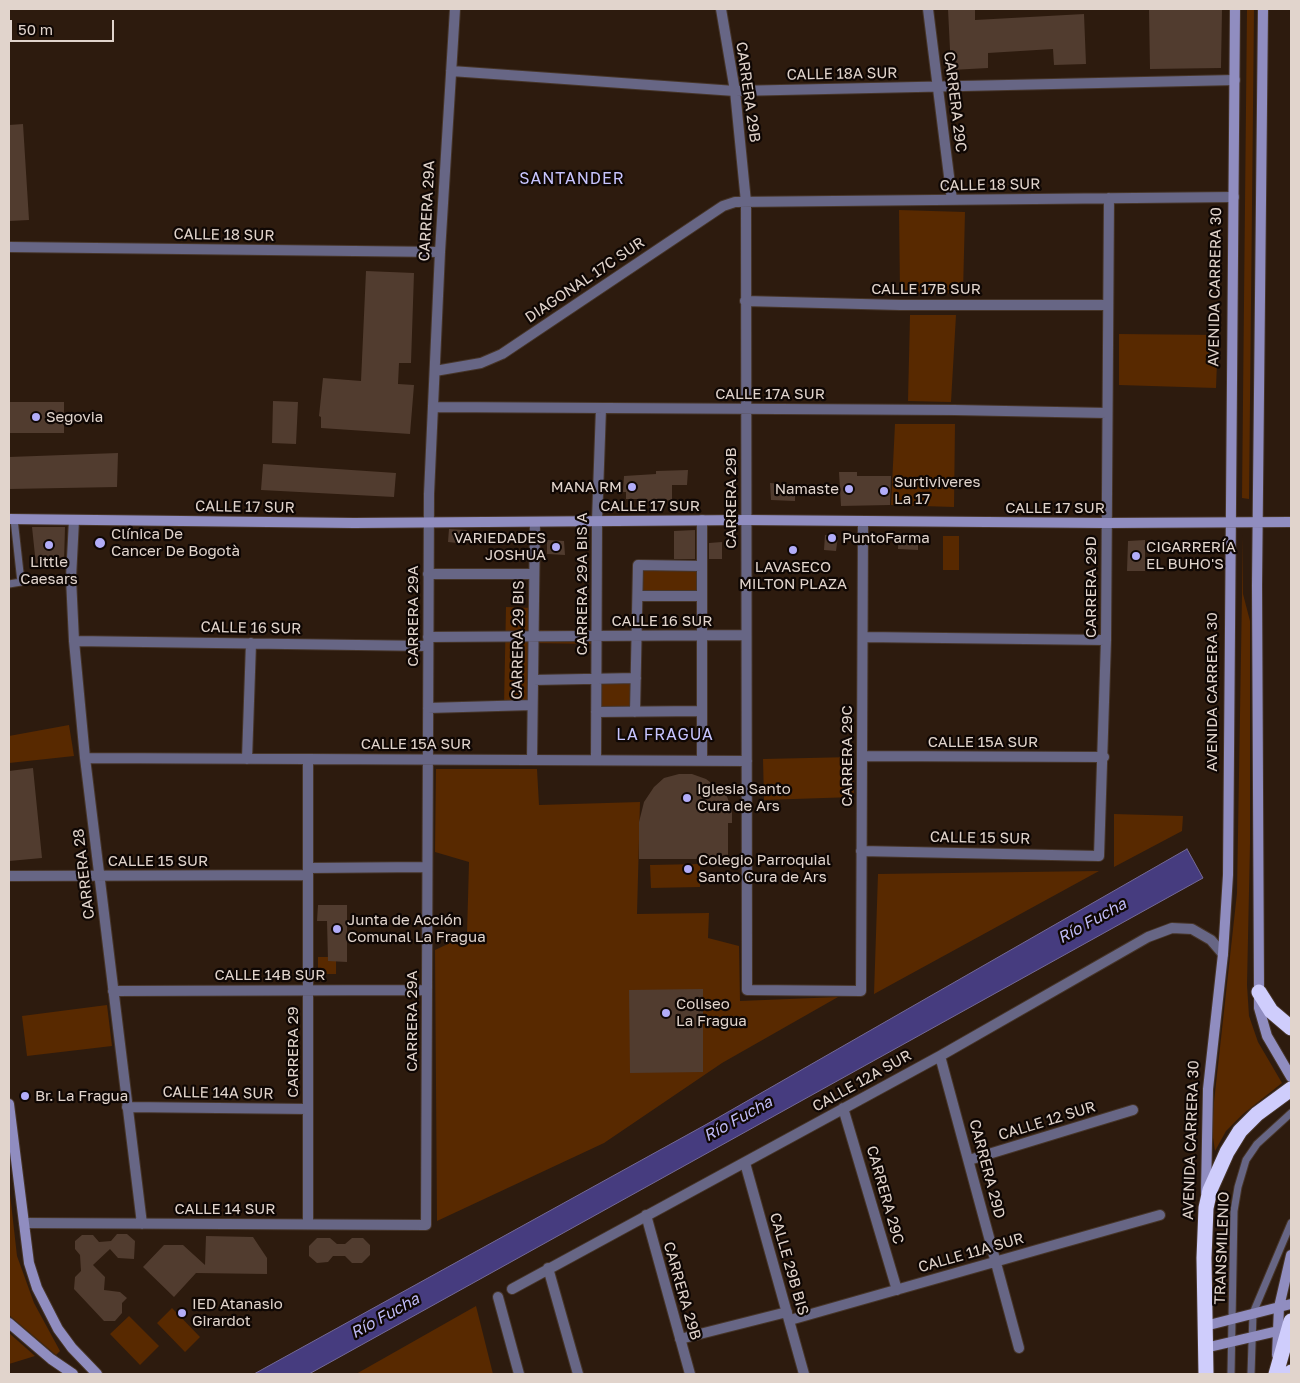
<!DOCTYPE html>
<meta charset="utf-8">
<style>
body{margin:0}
#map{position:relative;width:1300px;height:1383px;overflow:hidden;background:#2d1b0e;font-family:"Golos Text",sans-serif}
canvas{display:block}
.frame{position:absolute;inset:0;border:10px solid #e1d4cc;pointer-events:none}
.scale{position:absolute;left:10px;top:20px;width:104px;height:22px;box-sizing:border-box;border:2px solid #e1d4cc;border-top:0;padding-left:6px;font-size:15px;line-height:18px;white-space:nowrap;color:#e1d4cc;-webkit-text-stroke:4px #0f0704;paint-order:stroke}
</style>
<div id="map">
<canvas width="1300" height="1383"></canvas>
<div class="frame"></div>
<div class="scale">50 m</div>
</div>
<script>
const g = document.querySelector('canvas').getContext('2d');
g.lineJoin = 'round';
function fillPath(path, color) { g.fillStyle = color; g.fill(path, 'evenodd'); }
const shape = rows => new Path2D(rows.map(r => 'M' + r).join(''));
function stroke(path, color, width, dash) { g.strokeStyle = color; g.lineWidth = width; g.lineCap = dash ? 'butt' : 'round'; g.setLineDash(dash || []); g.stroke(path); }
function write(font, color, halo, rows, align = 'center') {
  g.font = font + ' "Golos Text",sans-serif'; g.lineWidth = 4.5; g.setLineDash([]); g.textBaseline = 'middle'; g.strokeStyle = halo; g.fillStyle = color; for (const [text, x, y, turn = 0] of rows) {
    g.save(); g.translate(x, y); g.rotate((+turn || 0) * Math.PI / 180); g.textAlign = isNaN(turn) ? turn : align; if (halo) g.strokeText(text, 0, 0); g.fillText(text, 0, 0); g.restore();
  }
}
fillPath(shape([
 [1247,9,1254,9,1249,499,1242,498],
 [899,210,965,212,963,293,900,294],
 [910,315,956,315,951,402,908,401],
 [1119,334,1218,335,1216,388,1119,385],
 [895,424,955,424,954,507,891,505],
 [1243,535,1243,594,1250,621,1250,844,1247,985,1249,1016,1258,1042,1282,1083,1243,1114,1226,1131,1215,1151,1212,1131,1214,1102,1237,893],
 [943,536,959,536,959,570,943,570],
 [638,566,701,567,701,595,639,595],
 [506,607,534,608,537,630,592,631,592,644,533,643,532,705,504,706],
 [596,678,636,678,635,712,596,712],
 [69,725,74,756,9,763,9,736],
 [853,757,854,797,764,800,763,759],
 [436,769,537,769,539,805,640,802,637,914,709,913,708,938,739,946,740,1001,838,997,722,1063,604,1143,437,1221,435,950,467,935,469,862,435,852],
 [1114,814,1183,816,1182,831,1114,867],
 [700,864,700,887,651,888,650,865],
 [1099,871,874,994,878,874],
 [318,957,328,957,328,961,336,961,336,974,318,974],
 [107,1005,112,1046,27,1056,22,1016],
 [9,1185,17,1256,34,1303,60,1351,56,1355,9,1315],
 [476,1306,493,1374,356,1374],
 [172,1308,200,1337,185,1352,157,1323],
 [129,1316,159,1346,140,1365,110,1334],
 [9,1333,35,1356,9,1364]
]), '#582900');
const water = shape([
 [1187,849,1203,878,309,1374,254,1374,707,1124,1187,849]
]);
fillPath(water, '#463c7f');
stroke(water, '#746a96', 1);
fillPath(shape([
 [948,9,975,9,975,20,1084,14,1086,64,1054,65,1053,49,988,53,988,68,951,70],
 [1149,9,1222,9,1221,68,1150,69],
 [23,124,29,220,9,221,9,125],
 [366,271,414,273,411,363,399,363,398,384,414,385,410,434,321,428,321,417,319,416,323,378,361,381],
 [273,401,298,402,296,444,272,443],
 [9,402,64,402,64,433,9,433],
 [118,453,117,487,9,489,9,457],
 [263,464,396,473,394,497,261,490],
 [688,470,687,485,672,485,672,500,642,502,642,499,626,499,626,492,623,492,624,476,656,474,656,471],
 [839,472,857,472,857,476,891,476,890,505,841,506],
 [770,483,795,485,795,501,771,500],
 [32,527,65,527,64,563,36,565],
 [449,529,467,530,466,544,448,542],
 [695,530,695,559,674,559,674,531],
 [825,535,838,536,836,551,824,550],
 [899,536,918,536,918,550,898,549],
 [547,540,564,541,565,555,547,554],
 [1145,540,1145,571,1127,571,1128,541],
 [722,542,722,559,709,559,709,543],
 [33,768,42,858,9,861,9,771],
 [679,774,692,774,706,779,726,794,732,810,732,823,728,823,728,859,639,859,639,822,644,802,654,787,664,778],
 [318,905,347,905,347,962,328,961,327,921,317,921],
 [703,989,703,1072,630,1073,629,990],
 [117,1234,127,1234,135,1241,134,1259,118,1258,110,1249,93,1265,105,1277,104,1290,120,1292,127,1298,122,1303,122,1313,115,1321,104,1321,74,1289,75,1277,81,1271,80,1255,75,1249,75,1241,82,1235,93,1235,99,1242,111,1241],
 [206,1236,253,1237,267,1258,267,1274,196,1273,174,1297,143,1267,164,1245,183,1245,205,1265],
 [317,1238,330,1238,337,1244,345,1244,352,1238,363,1238,370,1245,370,1255,362,1263,352,1263,345,1256,333,1256,328,1262,317,1263,309,1256,309,1246]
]), '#513c2f');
const lane = shape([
 [9,584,21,582,14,519],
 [1231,1374,1234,1211,1238,1187,1246,1160,1257,1144,1291,1113],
 [1251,1374,1253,1313,1291,1223]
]);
const street = shape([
 [721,9,735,91,746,202,747,990,861,991,863,521],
 [928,9,952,200],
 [451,71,735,91,1235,80],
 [9,247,440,252],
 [745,301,900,305,1108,305],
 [435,371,481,363,502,354,711,214,723,206,735,202,1234,197],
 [433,407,954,410,1107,413],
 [74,520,71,578,74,641,85,758,142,1224],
 [702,520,702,760],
 [428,574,534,574],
 [638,596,702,596],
 [428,637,746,635],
 [863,637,1106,640],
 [74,641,428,646],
 [533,680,636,678],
 [428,708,532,705],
 [596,712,702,711],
 [635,712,638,565,702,566],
 [862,756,1104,757],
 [85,758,747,761],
 [247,759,251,643],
 [308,759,308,1224],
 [532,760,535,522],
 [596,760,597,521,601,408],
 [861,851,1099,856,1106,640,1109,198],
 [308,868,427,867],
 [9,876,308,875],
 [113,991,427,990],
 [940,1056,1019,1348],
 [127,1107,308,1109],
 [843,1108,897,1290],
 [969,1160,1133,1110],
 [745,1163,804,1374],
 [646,1215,690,1374],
 [24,1223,426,1225,429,494,440,252,455,9],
 [548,1268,578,1374],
 [512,1289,940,1056,1148,937,1172,928,1192,929,1211,940,1223,954],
 [498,1297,519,1374],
 [790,1320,1160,1215],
 [680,1339,787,1312]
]);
const secondary = shape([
 [1263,9,1257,585,1259,992,1259,1008,1267,1036,1291,1077],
 [9,519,354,523,747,520,1106,523,1291,522],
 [9,1104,29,1263,37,1288,58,1329,72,1348,97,1374],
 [1206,1192,1208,1089,1223,954,1228,875,1235,9],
 [9,1323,51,1359,73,1374],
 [1205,1326,1291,1304],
 [1205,1348,1282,1330],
 [1277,1355,1279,1307,1291,1255]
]);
const highway = shape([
 [1259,992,1271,1011,1291,1028],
 [1206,1374,1204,1258,1206,1208,1210,1190,1227,1152,1240,1131,1257,1114,1291,1089],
 [1276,1374,1291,1321],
 [1290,1374,1291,1372]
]);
stroke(lane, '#463529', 9);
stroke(street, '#463529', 12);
stroke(secondary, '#463529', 12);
stroke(highway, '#463529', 17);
stroke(lane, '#676685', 7);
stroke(street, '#676685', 10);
stroke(secondary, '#908dc0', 10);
stroke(highway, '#cfcdfc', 15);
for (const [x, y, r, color] of [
 [36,417,5,"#b2adf9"],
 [632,487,5,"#b2adf9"],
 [849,489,5,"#b2adf9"],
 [884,491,5,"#b2adf9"],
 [832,538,5,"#b2adf9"],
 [100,543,6,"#b2adf9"],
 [49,545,5,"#b2adf9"],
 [556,547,5,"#b2adf9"],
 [793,550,5,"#b2adf9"],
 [1136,556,5,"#b2adf9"],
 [687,798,5,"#b2adf9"],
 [688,869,5,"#b2adf9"],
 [337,929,5,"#b2adf9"],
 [666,1013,5,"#b2adf9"],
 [25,1096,5,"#b2adf9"],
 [182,1313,5,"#b2adf9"]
]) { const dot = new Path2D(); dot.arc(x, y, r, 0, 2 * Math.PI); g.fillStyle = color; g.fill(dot); stroke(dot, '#0f0704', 2); }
write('15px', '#e1d4cc', '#0f0704', [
 ["CALLE 18A SUR",842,74,-1],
 ["CARRERA 29B",748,92,82],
 ["CARRERA 29C",955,102,83],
 ["CALLE 18 SUR",990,185,-1],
 ["CARRERA 29A",427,211,-87],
 ["CALLE 18 SUR",224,235,1],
 ["DIAGONAL 17C SUR",585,280,-34],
 ["AVENIDA CARRERA 30",1215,287,-89],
 ["CALLE 17B SUR",926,289],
 ["CALLE 17A SUR",770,394],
 ["CARRERA 29B",731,498,-90],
 ["CALLE 17 SUR",650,506],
 ["CALLE 17 SUR",245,507,1],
 ["CALLE 17 SUR",1055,508],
 ["CARRERA 29A BIS A",582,584,-90],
 ["CARRERA 29D",1091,587,-90],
 ["CARRERA 29A",413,616,-90],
 ["CALLE 16 SUR",662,621],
 ["CALLE 16 SUR",251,628,1],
 ["CARRERA 29 BIS",518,640,-89],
 ["AVENIDA CARRERA 30",1212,692,-90],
 ["CALLE 15A SUR",983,742],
 ["CALLE 15A SUR",416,744],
 ["CARRERA 29C",847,756,-90],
 ["CALLE 15 SUR",980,838,1],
 ["CALLE 15 SUR",158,861],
 ["CARRERA 28",84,874,-97],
 ["CALLE 14B SUR",270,975],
 ["CARRERA 29A",412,1021,-90],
 ["CARRERA 29",293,1052,-90],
 ["CALLE 12A SUR",862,1081,-29],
 ["CALLE 14A SUR",218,1093,1],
 ["CALLE 12 SUR",1047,1121,-17],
 ["AVENIDA CARRERA 30",1191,1140,-88],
 ["CARRERA 29D",987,1169,75],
 ["CARRERA 29C",885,1195,74],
 ["CALLE 14 SUR",225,1209],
 ["TRANSMILENIO",1222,1248,-88],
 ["CALLE 11A SUR",971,1253,-16],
 ["CALLE 29B BIS",789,1264,74],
 ["CARRERA 29B",682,1291,74]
]);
write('15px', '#e1d4cc', '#0f0704', [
 ["Segovia",46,417],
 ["Surtiviveres",894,482],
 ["La 17",894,499],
 ["MANA RM",622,487,"right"],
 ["Namaste",839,489,"right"],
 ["Clínica De",111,534],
 ["Cancer De Bogotà",111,551],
 ["VARIEDADES",546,538,"right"],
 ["JOSHUA",546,555,"right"],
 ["PuntoFarma",842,538],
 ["CIGARRERÍA",1146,547],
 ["EL BUHO'S",1146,564],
 ["Little",49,562,"center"],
 ["Caesars",49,579,"center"],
 ["LAVASECO",793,567,"center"],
 ["MILTON PLAZA",793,584,"center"],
 ["Iglesia Santo",697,789],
 ["Cura de Ars",697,806],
 ["Colegio Parroquial",698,860],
 ["Santo Cura de Ars",698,877],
 ["Junta de Acción",347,920],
 ["Comunal La Fragua",347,937],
 ["Coliseo",676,1004],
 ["La Fragua",676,1021],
 ["Br. La Fragua",35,1096],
 ["IED Atanasio",192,1304],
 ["Girardot",192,1321]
], 'left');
g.letterSpacing = '1px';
write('16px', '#c7c4fe', '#0f0704', [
 ["SANTANDER",572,179],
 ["LA FRAGUA",665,735]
]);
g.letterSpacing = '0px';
write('italic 16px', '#bebaf6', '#0f0704', [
 ["Río Fucha",1092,921,-29],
 ["Río Fucha",738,1119,-29],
 ["Río Fucha",385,1316,-29]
]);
</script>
